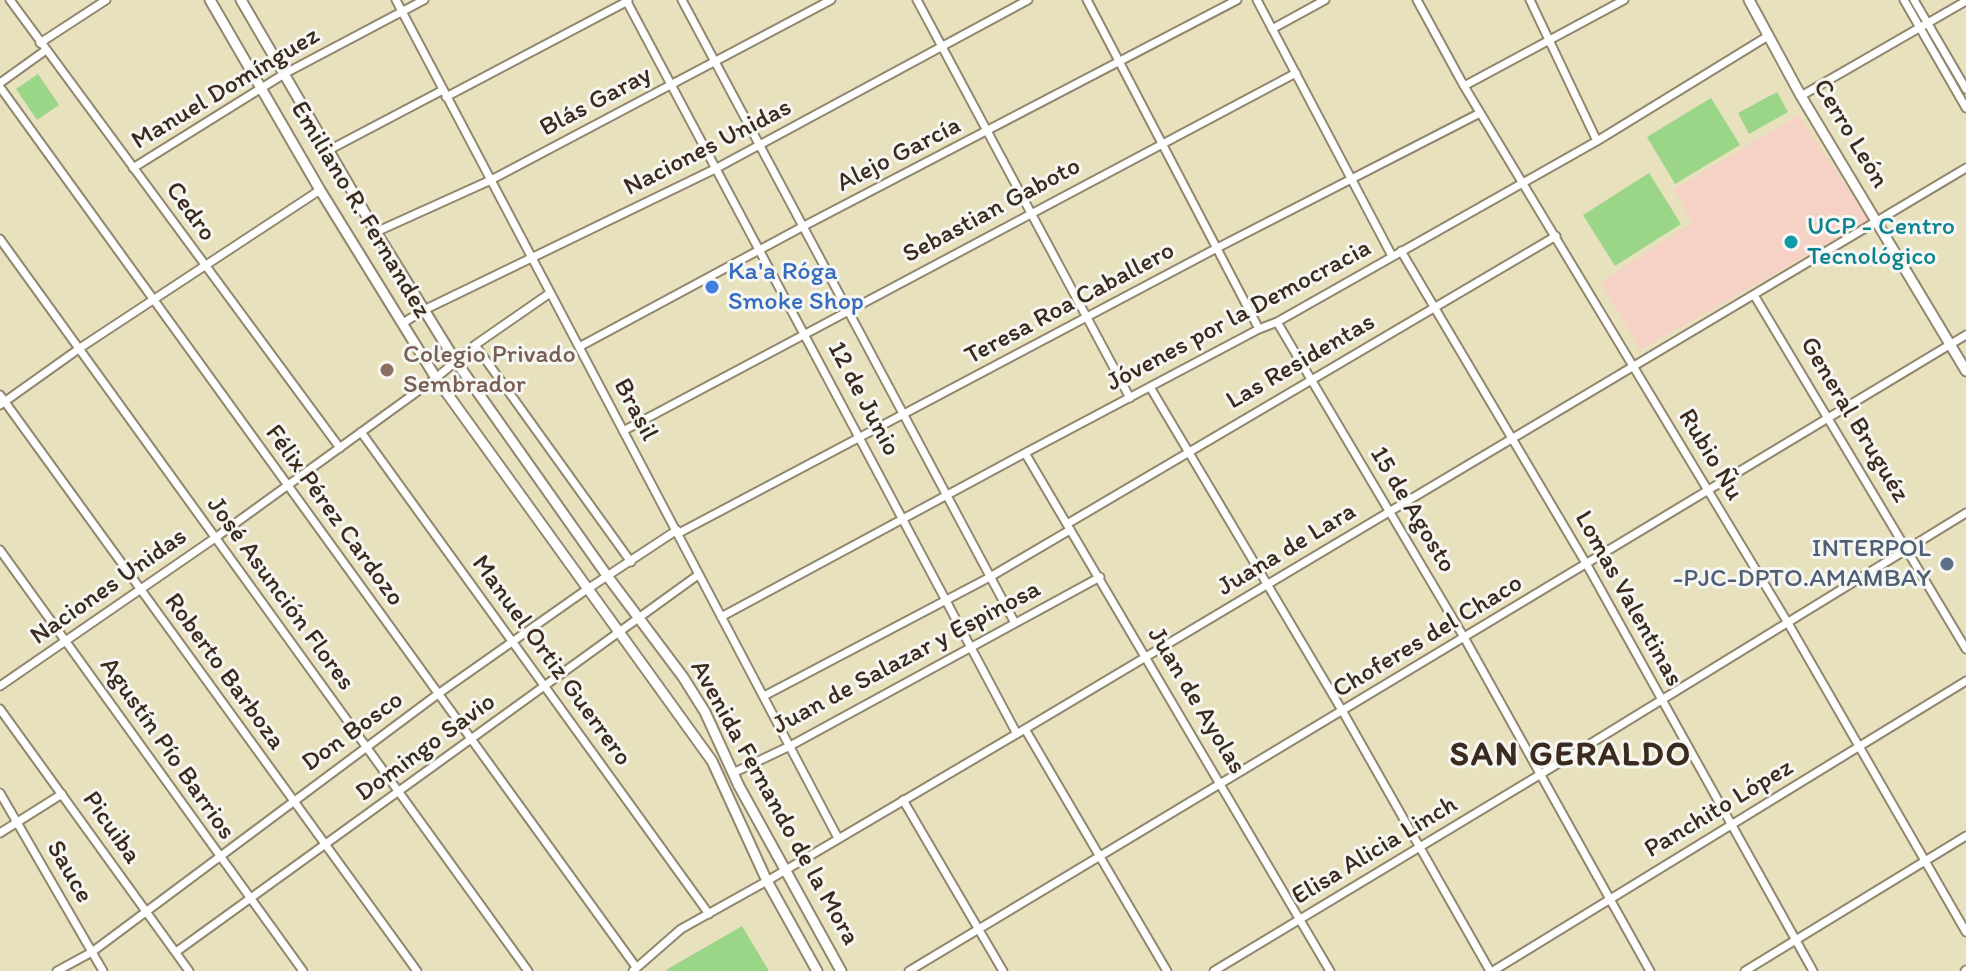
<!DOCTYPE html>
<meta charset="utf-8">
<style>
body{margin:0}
canvas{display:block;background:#e8e1be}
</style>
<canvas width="1966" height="971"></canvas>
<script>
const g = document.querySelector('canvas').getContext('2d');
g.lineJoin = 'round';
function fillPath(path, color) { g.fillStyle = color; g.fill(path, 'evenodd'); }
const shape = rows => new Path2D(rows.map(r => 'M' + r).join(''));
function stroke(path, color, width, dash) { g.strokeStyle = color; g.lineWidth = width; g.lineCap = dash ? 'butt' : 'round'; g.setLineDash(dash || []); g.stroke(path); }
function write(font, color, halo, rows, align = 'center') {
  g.font = font + ' Itim,sans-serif'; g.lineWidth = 6; g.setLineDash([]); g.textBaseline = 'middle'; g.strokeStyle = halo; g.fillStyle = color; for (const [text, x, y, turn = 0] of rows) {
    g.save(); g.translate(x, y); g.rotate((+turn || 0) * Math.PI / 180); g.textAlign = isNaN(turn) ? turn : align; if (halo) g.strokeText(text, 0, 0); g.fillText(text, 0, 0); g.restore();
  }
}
fillPath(shape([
 [1799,115,1869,220,1640,350,1601,282,1692,223,1674,189]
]), '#f6d1c5');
fillPath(shape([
 [38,74,59,105,37,120,16,89],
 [1777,92,1788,112,1749,134,1738,113],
 [1711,98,1740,145,1675,184,1647,137],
 [1649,173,1681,224,1615,266,1583,215],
 [742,926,769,971,667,971,666,970]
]), '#9bd588');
const street = shape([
 [10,0,340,448],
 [396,0,838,838],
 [626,0,1017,734],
 [682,0,1015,623],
 [917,0,1130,398],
 [1087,0,1259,329],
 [1257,0,1392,256],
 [1417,0,1464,86,1788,623,1966,932],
 [1530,0,1597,141],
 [1904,0,1966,108],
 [1914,0,1966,89],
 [1272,29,1325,0],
 [40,43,106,0],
 [0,83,46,50],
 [1464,86,1624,0],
 [0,87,636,967],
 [1801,96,1966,1],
 [446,97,628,1],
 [329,150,443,90],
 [133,168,284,74,424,0],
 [376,232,491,180,831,0],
 [0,239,528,971],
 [1401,251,1587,565,1813,971],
 [1754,295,1966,649],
 [1277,322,1465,639,1650,971],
 [403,323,424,310,715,169,1028,0],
 [475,345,631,562],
 [579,347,802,227,1237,0],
 [1150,387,1343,712,1490,971],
 [0,395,417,971],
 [0,405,80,348,320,190],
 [623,431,1296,73],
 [361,432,709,914],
 [1025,453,1330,971],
 [1067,524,1556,236],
 [679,533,1217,248,1480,113],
 [0,550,303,971],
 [721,617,1025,453,1259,329,1277,322,1597,141,1768,36],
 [0,686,215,538,436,378,475,345,550,293],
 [764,696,990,577,1070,530],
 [0,709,189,971],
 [1025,729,1167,971],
 [733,773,790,746,1100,577],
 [0,793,103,971],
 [903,800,1003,971],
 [0,833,62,794],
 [176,952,698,575],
 [57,971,92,952,438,694,586,590,677,530],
 [633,971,681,929,767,881,1025,729,1966,168],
 [909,971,1966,335],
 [1214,971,1541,774,1966,513],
 [1493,971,1966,681],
 [1745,971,1966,836],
 [1965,971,1966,970]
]);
const secondary = shape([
 [210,0,320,190,436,378,712,761,767,881,817,971],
 [241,0,376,232,455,360,608,577,683,677,705,712,739,786,841,971],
 [1749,0,1801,96,1966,371]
]);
stroke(street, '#92866e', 11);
stroke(secondary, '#92866e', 13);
stroke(street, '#fff', 7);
stroke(secondary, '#fff', 9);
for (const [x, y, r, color] of [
 [1791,242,8,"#0f9aa8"],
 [712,287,8,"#3f7fe0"],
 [387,370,8,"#8d6e63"],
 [1947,564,8,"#5c6f8a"]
]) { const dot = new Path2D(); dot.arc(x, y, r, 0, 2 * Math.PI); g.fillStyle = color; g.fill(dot); stroke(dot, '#f6f6f2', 3); }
write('26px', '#3b2a1e', '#f6f6f2', [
 ["Manuel Domínguez",226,89,-31],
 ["Blás Garay",596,102,-28],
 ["Cerro León",1850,134,59],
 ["Naciones Unidas",708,148,-27],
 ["Alejo García",899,155,-27],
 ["Emiliano R. Fernandez",360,210,59],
 ["Sebastian Gaboto",992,211,-28],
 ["Cedro",190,212,54],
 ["Teresa Roa Caballero",1070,304,-28],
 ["Jóvenes por la Democracia",1239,316,-28],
 ["Las Residentas",1301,362,-30],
 ["12 de Junio",863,399,62],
 ["Brasil",635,410,62],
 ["General Bruguéz",1854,420,59],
 ["Rubio Ñu",1710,455,59],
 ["15 de Agosto",1412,510,59],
 ["Félix Pérez Cardozo",334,516,54],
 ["Juana de Lara",1287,550,-31],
 ["Naciones Unidas",109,587,-35],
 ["José Asunción Flores",280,594,54],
 ["Lomas Valentinas",1628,599,61],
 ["Choferes del Chaco",1428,637,-31],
 ["Juan de Salazar y Espinosa",907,658,-28],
 ["Manuel Ortiz Guerrero",551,661,54],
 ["Roberto Barboza",224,672,54],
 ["Juan de Ayolas",1196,701,59],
 ["Don Bosco",353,732,-36],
 ["Domingo Savio",426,748,-36],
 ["Agustín Pío Barrios",167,749,55],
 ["Avenida Fernando de la Mora",774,803,61],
 ["Panchito López",1719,809,-31],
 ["Picuiba",111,828,55],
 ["Elisa Alicia Linch",1375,851,-31],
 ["Sauce",69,872,60]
]);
write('26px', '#0d838f', '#f6f6f2', [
 ["UCP - Centro",1807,227],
 ["Tecnológico",1807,257]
], 'left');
write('26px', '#366cbe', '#f6f6f2', [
 ["Ka'a Róga",728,272],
 ["Smoke Shop",728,302]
], 'left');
write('26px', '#785e54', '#f6f6f2', [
 ["Colegio Privado",403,355],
 ["Sembrador",403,385]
], 'left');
write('26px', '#4e5e75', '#f6f6f2', [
 ["INTERPOL",1931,549],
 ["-PJC-DPTO.AMAMBAY",1931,579]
], 'right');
g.letterSpacing = '2px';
write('bold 34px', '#3b2a1e', '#f6f6f2', [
 ["SAN GERALDO",1571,756]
]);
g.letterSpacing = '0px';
</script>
